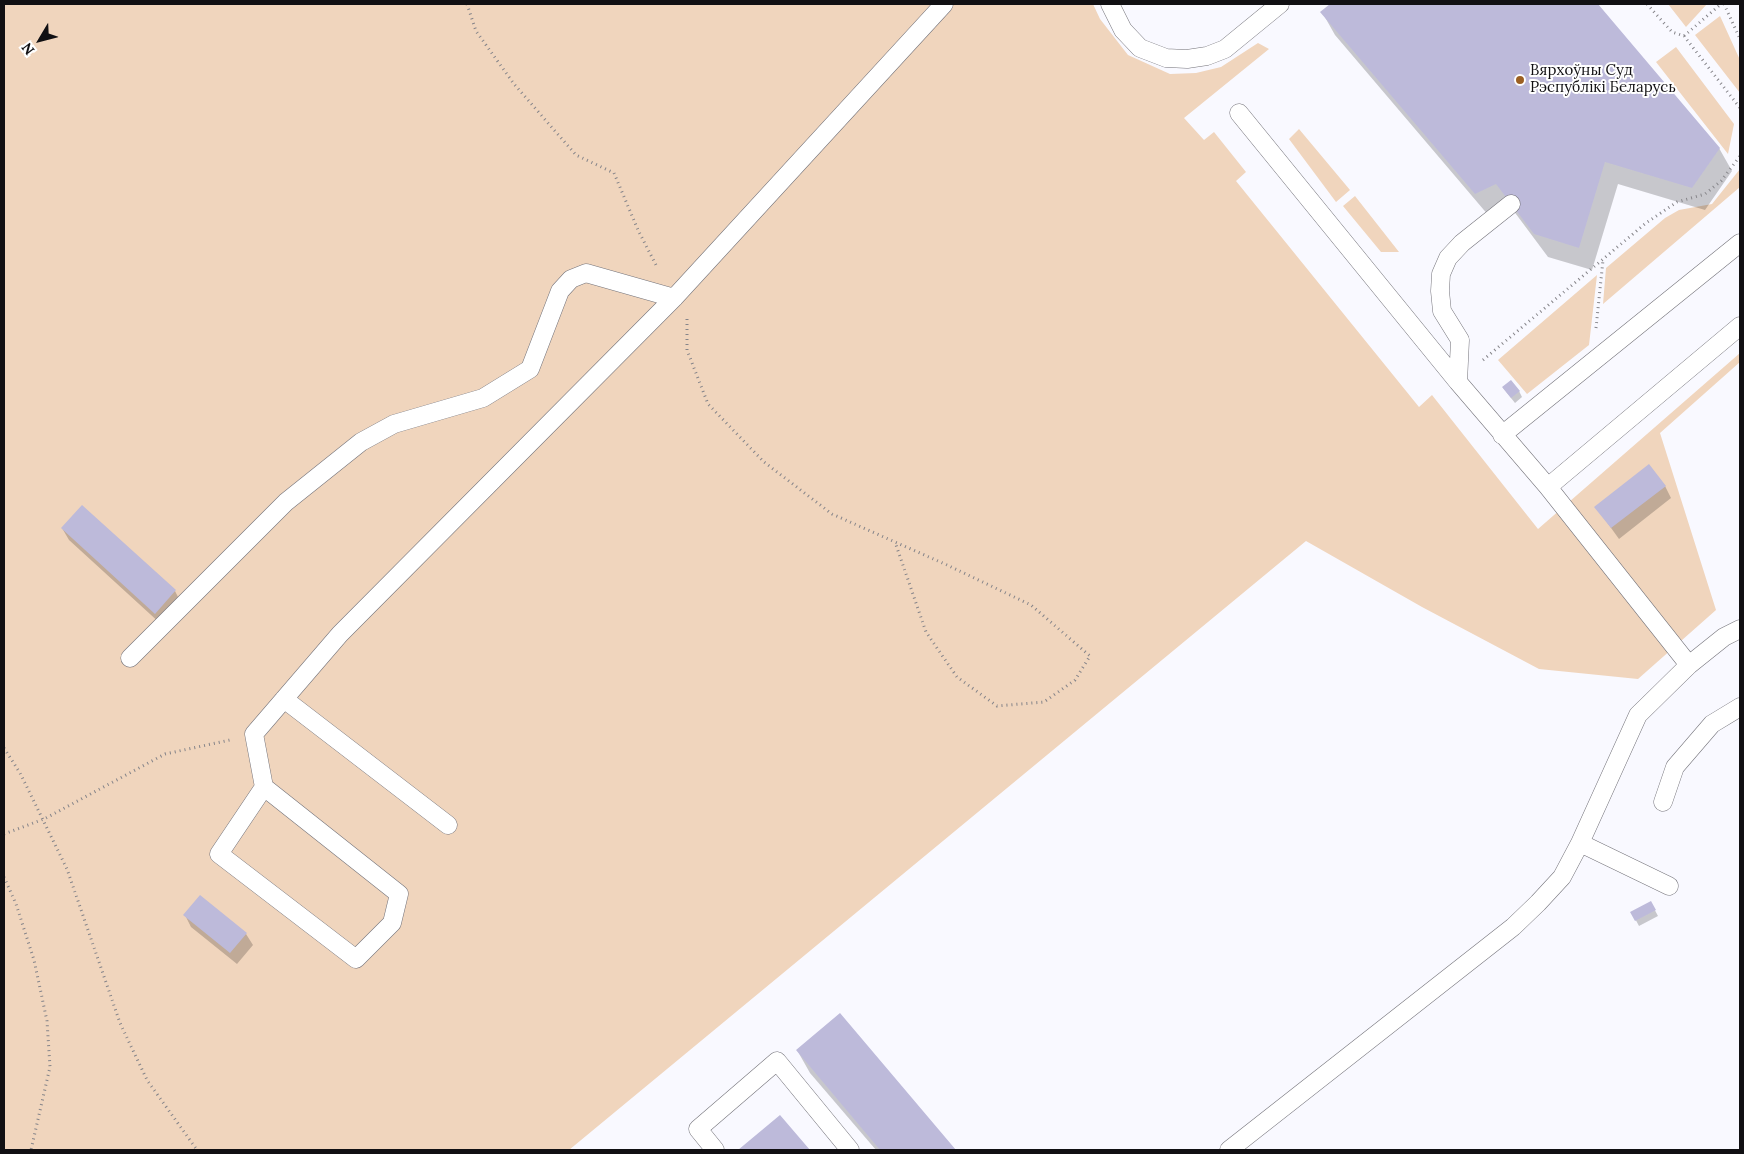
<!DOCTYPE html>
<meta charset="utf-8">
<style>
body{margin:0}
#map{position:relative;width:1744px;height:1154px;overflow:hidden;background:#f9f9ff;font-family:Lora,serif}
canvas{display:block}
.frame{position:absolute;inset:0;border:5px solid #111013;pointer-events:none}
.north{position:absolute;left:15px;top:15px;width:50px;height:50px;-webkit-text-stroke:4px #fff;paint-order:stroke;rotate:233deg;font-size:14px;font-weight:700;line-height:20px;text-align:center;color:#111013}
.north::after{content:'';display:block;margin:auto;width:18px;height:22px;background:#111013;clip-path:polygon(50% 0,100% 100%,50% 72%,0 100%)}
</style>
<div id="map">
<canvas width="1744" height="1154"></canvas>
<div class="frame"></div>
<div class="north">N</div>
</div>
<script>
const g = document.querySelector('canvas').getContext('2d');
g.lineJoin = 'round';
function fillPath(path, color) { g.fillStyle = color; g.fill(path, 'evenodd'); }
const shape = rows => new Path2D(rows.map(r => 'M' + r).join(''));
function stroke(path, color, width, dash) { g.strokeStyle = color; g.lineWidth = width; g.lineCap = dash ? 'butt' : 'round'; g.setLineDash(dash || []); g.stroke(path); }
function write(font, color, halo, rows, align = 'center') {
  g.font = font + ' Lora,serif'; g.lineWidth = 4; g.setLineDash([]); g.textBaseline = 'middle'; g.strokeStyle = halo; g.fillStyle = color; for (const [text, x, y, turn = 0] of rows) {
    g.save(); g.translate(x, y); g.rotate((+turn || 0) * Math.PI / 180); g.textAlign = isNaN(turn) ? turn : align; if (halo) g.strokeText(text, 0, 0); g.fillText(text, 0, 0); g.restore();
  }
}
fillPath(shape([
 [4,4,1093,4,1100,19,1128,55,1170,74,1196,73,1221,67,1258,43,1269,49,1184,118,1204,140,1214,132,1246,172,1236,181,1419,407,1432,395,1538,529,1740,353,1740,362,1660,433,1716,610,1638,679,1539,669,1422,607,1306,541,569,1150,4,1150],
 [1668,4,1707,4,1686,27],
 [1720,16,1740,60,1740,93,1695,35],
 [1676,47,1734,124,1728,154,1656,62],
 [1299,129,1350,190,1336,202,1289,139],
 [1740,169,1740,187,1603,304,1606,268,1665,218,1679,210,1712,204],
 [1355,196,1399,252,1381,252,1343,206],
 [1597,275,1589,345,1527,394,1498,360]
]), '#f0d5bd');
fillPath(shape([
 [1332,4,1596,4,1719,148,1732,171,1705,210,1618,184,1592,270,1548,257,1510,206,1489,216,1335,35,1322,12],
 [1503,388,1519,391,1522,397,1515,403],
 [1665,486,1671,498,1619,539,1596,507],
 [62,528,175,591,181,603,162,625,69,540],
 [1651,903,1658,916,1639,926,1632,913],
 [185,915,246,934,253,945,237,964,191,927],
 [840,1014,954,1150,876,1150,810,1073,797,1050],
 [780,1117,808,1150,740,1150]
]), '#0003');
fillPath(shape([
 [1330,4,1598,4,1720,148,1692,188,1605,162,1579,248,1534,234,1496,184,1475,194,1320,12],
 [1511,380,1520,391,1511,398,1502,387],
 [1649,464,1666,486,1611,528,1594,507],
 [82,505,176,590,155,614,61,528],
 [200,895,247,933,230,953,183,915],
 [1651,901,1656,910,1635,921,1630,912],
 [840,1013,956,1150,880,1150,796,1050],
 [780,1115,810,1150,738,1150]
]), '#bdbada');
const service = shape([
 [1110,4,1123,30,1140,48,1166,58,1187,59,1207,56,1225,49,1280,4],
 [1239,113,1458,382,1548,487],
 [1458,382,1460,340,1442,311,1440,291,1441,274,1448,258,1462,243,1511,204],
 [1502,435,1740,243],
 [130,658,286,502,361,442,394,424,483,398,530,369,560,291,571,279,586,273,674,298],
 [1689,665,1548,487,1740,326],
 [284,699,448,825],
 [264,787,219,854,356,959,392,923,399,894,264,787,254,734,340,634,674,298,944,4],
 [1663,802,1675,767,1712,724,1740,707],
 [1580,843,1669,886],
 [715,1150,698,1129,777,1061,850,1150],
 [1229,1150,1513,927,1538,903,1562,877,1580,843,1638,715,1689,665,1724,637,1740,629]
]);
stroke(service, '#74737a', 19);
stroke(shape([
 [467,4,476,31,514,84,576,155,614,173,638,230,657,267],
 [1647,4,1672,32,1684,36,1740,108],
 [1724,4,1740,39],
 [1684,36,1721,4],
 [687,319,687,350,708,404,764,462,832,514,895,542,947,565,1031,605,1090,656,1075,680,1044,702,997,706,957,677,926,632,895,542],
 [1596,328,1603,260],
 [1483,360,1646,223,1677,202,1705,194,1721,181,1740,156],
 [4,748,20,773,67,869,120,1023,147,1080,197,1150],
 [4,834,44,819,165,754,230,740],
 [4,877,16,904,34,960,47,1021,50,1067,31,1150]
]), '#858489', 3, [1, 4]);
stroke(service, '#fff', 18);
for (const [x, y, r, color] of [
 [1520,80,5,"#9c6022"]
]) { const dot = new Path2D(); dot.arc(x, y, r, 0, 2 * Math.PI); g.fillStyle = color; g.fill(dot); stroke(dot, '#fff', 2); }
write('15px', '#111013', '#fff', [
 ["Вярхоўны Суд",1530,71],
 ["Рэспублікі Беларусь",1530,88]
], 'left');
</script>
